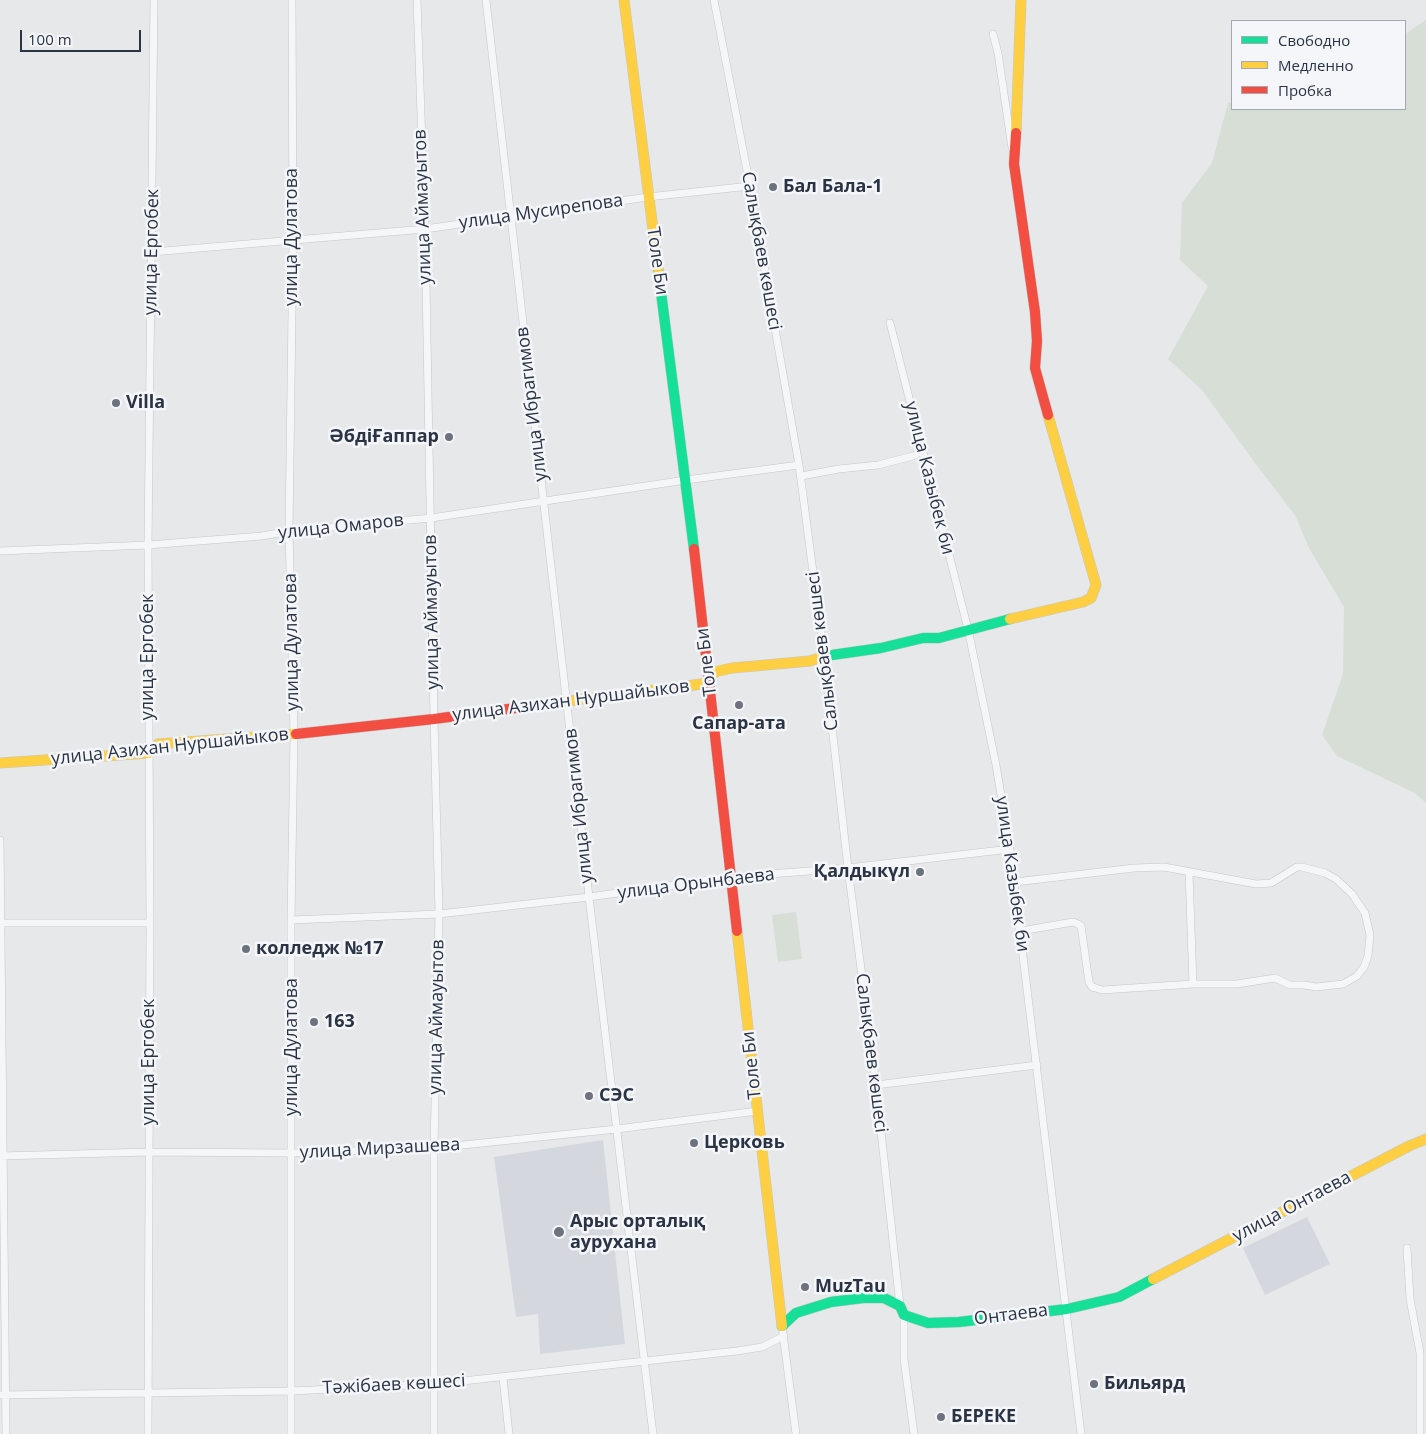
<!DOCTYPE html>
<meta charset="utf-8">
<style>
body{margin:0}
#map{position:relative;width:1426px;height:1434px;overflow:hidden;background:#e6e8ea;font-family:"Open Sans",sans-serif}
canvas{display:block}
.legend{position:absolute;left:1231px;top:20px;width:175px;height:90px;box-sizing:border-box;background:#f4f6f9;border:1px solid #a4a8b1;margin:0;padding:6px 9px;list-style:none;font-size:15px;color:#2b3445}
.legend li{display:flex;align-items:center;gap:10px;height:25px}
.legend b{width:25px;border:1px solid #a4a8b1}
.scale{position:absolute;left:20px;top:30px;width:121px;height:22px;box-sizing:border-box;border:2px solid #2b3445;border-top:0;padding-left:6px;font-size:15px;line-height:18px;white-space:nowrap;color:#2b3445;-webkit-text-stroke:4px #f4f6f9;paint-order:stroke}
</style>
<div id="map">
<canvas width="1426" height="1434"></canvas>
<ul class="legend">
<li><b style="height:6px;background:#16e098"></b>Свободно</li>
<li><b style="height:6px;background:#ffcf43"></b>Медленно</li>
<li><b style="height:6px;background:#f24e42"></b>Пробка</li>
</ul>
<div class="scale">100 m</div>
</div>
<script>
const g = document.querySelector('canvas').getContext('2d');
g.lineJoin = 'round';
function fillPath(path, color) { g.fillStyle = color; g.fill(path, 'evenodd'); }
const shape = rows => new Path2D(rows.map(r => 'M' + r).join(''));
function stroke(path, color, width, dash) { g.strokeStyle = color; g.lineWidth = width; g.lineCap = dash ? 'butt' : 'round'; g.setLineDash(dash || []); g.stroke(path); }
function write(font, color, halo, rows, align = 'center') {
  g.font = font + ' "Open Sans",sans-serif'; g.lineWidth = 5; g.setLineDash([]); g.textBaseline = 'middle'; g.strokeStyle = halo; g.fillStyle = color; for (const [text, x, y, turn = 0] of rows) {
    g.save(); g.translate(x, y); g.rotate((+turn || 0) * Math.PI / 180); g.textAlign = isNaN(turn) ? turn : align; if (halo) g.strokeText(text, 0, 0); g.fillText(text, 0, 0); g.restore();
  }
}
fillPath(shape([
 [603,1140,625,1344,540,1354,538,1314,516,1317,494,1157],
 [1307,1217,1330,1264,1265,1295,1243,1248]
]), '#d4d7dd');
fillPath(shape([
 [1426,20,1426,803,1415,793,1337,756,1322,735,1343,674,1344,607,1309,548,1295,515,1261,471,1202,390,1168,359,1208,286,1180,260,1182,203,1212,163,1228,103,1232,102,1232,109,1405,109,1405,34],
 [796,912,802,959,778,962,772,915]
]), '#d6ded6');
const street = shape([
 [417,0,425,229,434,719,439,914,434,1148,434,1434],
 [486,0,589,897,653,1434],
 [714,0,750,186,799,465,824,656,848,868,876,1085,900,1306],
 [993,34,998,53,1012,148],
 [152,252,425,229,648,197,750,186],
 [890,323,968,629,996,765,1010,849,1081,1434],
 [801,476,839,469,878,465,913,456,922,451],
 [0,551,148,545,262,536,289,531,431,518,686,480,799,465],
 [0,840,6,1434],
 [1015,882,1134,868,1164,867,1256,884,1271,883,1297,867,1302,867,1325,873,1336,879,1352,894,1365,913,1370,935,1368,956,1364,967,1357,976,1343,984,1316,987,1304,985,1290,985,1275,978,1237,984,1193,984],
 [291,920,439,914,589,897,731,877,848,868,1010,849],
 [0,923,150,923],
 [1021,931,1073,922,1078,924,1081,926,1089,982,1092,987,1096,988,1102,990,1193,984,1189,873],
 [876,1085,1037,1065],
 [0,1156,149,1152,292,1153,434,1148,617,1129,758,1111],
 [1407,1248,1410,1299,1420,1353,1420,1434],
 [904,1315,904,1359,914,1434],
 [782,1326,796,1434],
 [503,1378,509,1434],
 [0,1395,292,1391,435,1384,737,1351,762,1347,784,1336],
 [148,1434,150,923,148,545,154,0],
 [291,1434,291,920,294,734,289,531,293,240,292,0]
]);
const fast = shape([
 [658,269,694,549],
 [825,656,881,648,923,638,939,638,1010,619],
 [782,1326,796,1313,831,1302,863,1298,884,1298,900,1306,904,1315,928,1323,959,1322,1067,1309,1119,1297,1153,1279]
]);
const slow = shape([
 [624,0,658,269],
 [1016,133,1021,0],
 [1010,619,1083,602,1091,598,1096,585,1048,415],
 [523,707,709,683,714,672,732,668,810,661,825,656],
 [0,763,149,753,158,744,296,734],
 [737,931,782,1326],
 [1153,1279,1409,1146,1426,1139]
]);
const jam = shape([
 [1016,133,1014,164,1035,312,1037,341,1035,368,1048,415],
 [694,549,737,931],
 [296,734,434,719,523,707]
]);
stroke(street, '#c4c6c8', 8);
stroke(fast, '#c4c6c8', 11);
stroke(slow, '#c4c6c8', 11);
stroke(jam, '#c4c6c8', 11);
stroke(street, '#f5f6f7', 7);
stroke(fast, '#16e098', 10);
stroke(slow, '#ffcf43', 10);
stroke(jam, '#f24e42', 10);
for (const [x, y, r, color] of [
 [773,187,5,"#6c737f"],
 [116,403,5,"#6c737f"],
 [449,437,5,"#6c737f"],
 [739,705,5,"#6c737f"],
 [920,872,5,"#6c737f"],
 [246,949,5,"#6c737f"],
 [314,1022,5,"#6c737f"],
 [589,1096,5,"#6c737f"],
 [694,1143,5,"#6c737f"],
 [559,1232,6,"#6c737f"],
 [805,1287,5,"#6c737f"],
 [1094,1384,5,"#6c737f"],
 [941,1417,5,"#6c737f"]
]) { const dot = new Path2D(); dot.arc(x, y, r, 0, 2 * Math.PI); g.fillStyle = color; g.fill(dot); stroke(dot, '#f4f6f9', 2); }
write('bold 18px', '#2b3445', '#f4f6f9', [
 ["Бал Бала-1",783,187],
 ["Villa",126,403],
 ["ӘбдіҒаппар",439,437,"right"],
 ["Сапар-ата",739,724,"center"],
 ["Қалдыкүл",910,872,"right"],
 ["колледж №17",256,949],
 ["163",324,1022],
 ["СЭС",599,1096],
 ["Церковь",704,1143],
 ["Арыс орталық",570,1222],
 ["аурухана",570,1243],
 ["MuzTau",815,1287],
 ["Бильярд",1104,1384],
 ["БЕРЕКЕ",951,1417]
], 'left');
write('18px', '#2b3445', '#f4f6f9', [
 ["улица Аймауытов",423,207,-92],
 ["улица Мусирепова",541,212,-8],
 ["улица Дулатова",292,237,-90],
 ["Салықбаев көшесі",761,251,80],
 ["улица Ергобек",152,252,-89],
 ["Толе Би",657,261,82],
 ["улица Ибрагимов",532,404,-97],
 ["улица Казыбек би",929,478,76],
 ["улица Омаров",341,527,-6],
 ["улица Аймауытов",432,612,-91],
 ["улица Дулатова",292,642,-91],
 ["Салықбаев көшесі",823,651,-97],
 ["улица Ергобек",148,657,-90],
 ["Толе Би",707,662,-97],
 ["улица Азихан Нуршайыков",571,701,-7],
 ["улица Азихан Нуршайыков",170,747,-6],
 ["улица Ибрагимов",579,806,-96],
 ["улица Казыбек би",1012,874,82],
 ["улица Орынбаева",696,884,-7],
 ["улица Аймауытов",437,1017,-89],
 ["улица Дулатова",292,1047,-90],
 ["Салықбаев көшесі",871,1053,83],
 ["улица Ергобек",149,1062,-90],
 ["Толе Би",752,1065,-96],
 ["улица Мирзашева",380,1149,-3],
 ["улица Онтаева",1292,1207,-28],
 ["Онтаева",1011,1315,-7],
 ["Тәжібаев көшесі",394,1385,-3]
]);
</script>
